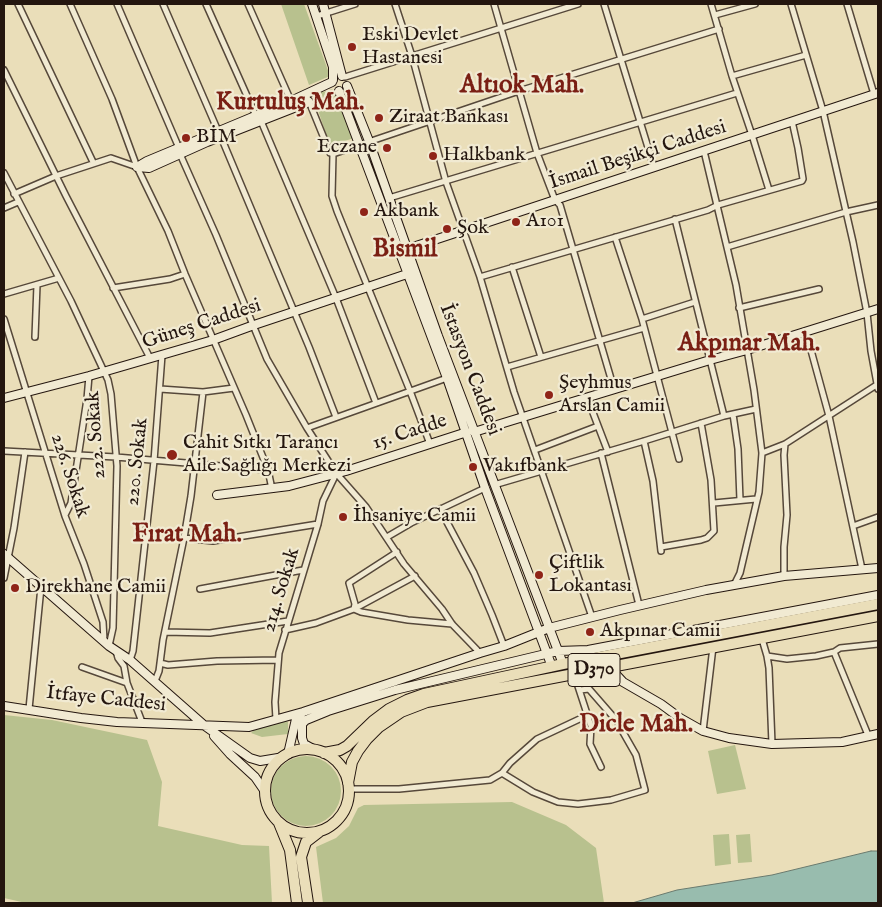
<!DOCTYPE html>
<meta charset="utf-8">
<style>
body{margin:0}
#map{position:relative;width:882px;height:907px;overflow:hidden;background:#eadeb9;font-family:"IM FELL English",serif}
canvas{display:block}
.frame{position:absolute;inset:0;border:5px solid #24160f;pointer-events:none}
</style>
<div id="map">
<canvas width="882" height="907"></canvas>
<div class="frame"></div>
</div>
<script>
const g = document.querySelector('canvas').getContext('2d');
g.lineJoin = 'round';
function fillPath(path, color) { g.fillStyle = color; g.fill(path, 'evenodd'); }
const shape = rows => new Path2D(rows.map(r => 'M' + r).join(''));
function stroke(path, color, width, dash) { g.strokeStyle = color; g.lineWidth = width; g.lineCap = dash ? 'butt' : 'round'; g.setLineDash(dash || []); g.stroke(path); }
function write(font, color, halo, rows, align = 'center') {
  g.font = font + ' "IM FELL English",serif'; g.lineWidth = 4.5; g.setLineDash([]); g.textBaseline = 'middle'; g.strokeStyle = halo; g.fillStyle = color; for (const [text, x, y, turn = 0] of rows) {
    g.save(); g.translate(x, y); g.rotate((+turn || 0) * Math.PI / 180); g.textAlign = isNaN(turn) ? turn : align; if (halo) g.strokeText(text, 0, 0); g.fillText(text, 0, 0); g.restore();
  }
}
fillPath(shape([
 [281,4,304,4,330,76,309,85],
 [332,89,337,95,354,138,330,146,313,95],
 [4,715,52,720,147,740,162,782,158,826,242,845,269,846,272,903,26,903,4,898],
 [285,721,288,722,288,734,262,737,251,733,254,730],
 [735,745,746,789,717,794,708,751],
 '271 791a35 35 0 1 1 70 0a35 35 0 1 1-70 0Z',
 [512,802,566,825,596,848,604,903,323,903,316,847,336,838,349,826,358,808,364,805],
 [729,834,731,864,715,866,713,835],
 [750,834,752,862,738,863,736,835]
]), '#b8c18e');
const water = shape([
 [871,851,878,851,878,903,632,903,677,890,772,875,871,851]
]);
fillPath(water, '#98bcae');
stroke(water, '#6a7a6e', 1);
const street = shape([
 [18,4,93,162],
 [70,4,112,99,137,167,168,231,185,274,246,415,268,470,272,489],
 [117,4,179,148],
 [163,4,218,131],
 [206,4,256,116],
 [248,4,291,101],
 [395,4,412,56,446,182,480,277,514,392,592,617],
 [494,4,537,153,555,200,560,205,614,389],
 [604,4,654,167],
 [711,4,732,76,752,135,769,190],
 [791,4,823,111,853,242,867,313,871,351,878,389],
 [847,4,874,94],
 [715,15,755,4],
 [317,16,355,4],
 [4,70,66,196,150,358],
 [732,76,806,55],
 [345,77,578,4],
 [308,99,330,153,333,154,519,91,719,29],
 [261,121,336,298,376,403],
 [221,137,309,347,336,417],
 [704,151,736,285,754,390,762,453,759,492,740,573,734,585],
 [180,154,216,235,267,359,307,428,336,473,366,507,404,564,442,609,452,624,480,653],
 [333,154,332,196,337,211,410,391,430,444],
 [4,173,71,301,108,380,111,394,117,466,113,628,109,646],
 [14,194,56,176,111,158,137,167],
 [389,198,737,93],
 [4,208,18,202],
 [675,219,724,416],
 [615,237,642,319,679,459],
 [727,247,846,212,878,205],
 [512,267,541,357],
 [480,277,708,210,718,205,802,181,803,179,798,148,792,121],
 [113,288,170,279,185,274],
 [4,294,59,278],
 [739,308,819,289],
 [4,319,65,516,84,564,103,622,104,641],
 [642,319,695,302],
 [806,332,829,416,862,569],
 [35,337,37,285],
 [507,367,644,328],
 [160,389,203,392,234,388],
 [587,397,608,452],
 [733,414,738,449,740,500],
 [307,428,447,378],
 [644,441,653,481,661,551],
 [535,450,598,426],
 [4,451,116,457,268,470],
 [601,453,639,605],
 [762,453,785,444,878,384],
 [494,485,644,441,724,416,756,409],
 [714,503,756,499],
 [440,509,474,573,492,615,504,646],
 [65,515,71,503,87,399,89,376],
 [853,526,878,517],
 [387,537,411,523,485,488],
 [184,538,213,541,318,524],
 [661,547,701,540,707,538,714,531,711,480,701,423],
 [397,552,349,583,355,604,354,609,361,612,408,620,452,624],
 [784,576,784,547,787,515,784,455,785,444],
 [4,578,14,528,25,452],
 [200,589,303,570],
 [285,630,316,623,354,609,415,576],
 [165,632,210,633,288,621],
 [762,639,767,656,787,659,816,656,834,652,840,648,878,644],
 [116,651,118,658,124,666,127,683,142,722],
 [834,652,868,735],
 [767,656,769,668,772,744],
 [130,660,133,651,154,461,162,355],
 [160,663,168,665,217,661,278,660],
 [82,667,127,683],
 [574,674,591,726,590,744,601,767],
 [155,681,159,671,163,640,184,538,191,496,203,392],
 [29,709,41,587],
 [276,719,275,702,279,653,318,524,323,501,336,474],
 [703,731,713,647],
 [502,773,533,792,558,802,578,804,595,802,611,800,645,790,636,755,616,720,589,689,580,690],
 [350,789,399,789,490,780,502,773,510,763,537,739,588,715]
]);
const secondary = shape([
 [312,4,333,67,333,80],
 [323,4,342,76],
 [347,86,369,141,438,336,563,664],
 [339,91,447,378,485,488,552,667],
 [137,167,147,161,291,101,332,82],
 [137,167,149,168,207,142,309,102],
 [407,249,878,93],
 [4,398,89,376,213,340,254,325,407,274],
 [474,432,710,360,747,350,878,309],
 [217,495,289,486,346,471,467,432],
 [4,554,109,646,130,660,205,726,250,758,260,761,284,757],
 [610,668,623,682,661,704,680,718,703,731,729,738,772,744,842,742,878,734],
 [4,706,81,718,117,722,249,727,303,712,480,653,504,646,549,628,620,610,706,590,784,576,878,568],
 [214,736,230,754,255,777,266,793],
 [315,750,304,744,302,738,302,724,306,720,328,711,395,690,558,651,588,650,878,595],
 [288,754,296,719,302,713]
]);
const highway = shape([
 '265 791a42 42 0 1 1 84 0a42 42 0 1 1-84 0Z',
 [324,753,340,750,347,746,373,721,389,709,407,700,424,694,563,664,878,604],
 [348,783,352,762,358,751,367,739,379,727,401,712,427,702,878,616],
 [279,823,290,850,297,903],
 [308,903,301,857,306,842,319,832]
]);
stroke(street, '#56483a', 8);
stroke(secondary, '#24160f', 10);
stroke(highway, '#24160f', 12);
stroke(street, '#f1ead2', 5);
stroke(secondary, '#f1ead2', 8);
stroke(highway, '#eadeb9', 10);
for (const [x, y, r, color] of [
 [352,47,5,"#8f2418"],
 [379,118,5,"#8f2418"],
 [186,138,5,"#8f2418"],
 [387,148,5,"#8f2418"],
 [433,156,5,"#8f2418"],
 [364,212,5,"#8f2418"],
 [516,222,5,"#8f2418"],
 [447,229,5,"#8f2418"],
 [549,395,5,"#8f2418"],
 [172,455,6,"#8f2418"],
 [473,467,5,"#8f2418"],
 [343,517,5,"#8f2418"],
 [539,575,5,"#8f2418"],
 [15,588,5,"#8f2418"],
 [590,632,5,"#8f2418"]
]) { const dot = new Path2D(); dot.arc(x, y, r, 0, 2 * Math.PI); g.fillStyle = color; g.fill(dot); stroke(dot, '#f1ead2', 2); }
for (const [x, y, w] of [
 [594,670,52]
]) { const box = new Path2D(); box.roundRect(x - w / 2, y - 16.5, w, 33, 4); g.fillStyle = '#f1ead2'; g.fill(box); stroke(box, '#24160f', 1); }
write('bold 19px', '#24160f', null, [
 ["D370",594,670]
]);
write('20px', '#24160f', '#f1ead2', [
 ["Eski Devlet",362,36],
 ["Hastanesi",362,59],
 ["Ziraat Bankası",389,118],
 ["BİM",196,138],
 ["Eczane",377,148,"right"],
 ["Halkbank",443,156],
 ["Akbank",374,212],
 ["A101",526,222],
 ["Şok",457,229],
 ["Şeyhmus",559,384],
 ["Arslan Camii",559,407],
 ["Cahit Sıtkı Tarancı",183,444],
 ["Aile Sağlığı Merkezi",183,467],
 ["Vakıfbank",483,467],
 ["İhsaniye Camii",353,517],
 ["Çiftlik",549,564],
 ["Lokantası",549,587],
 ["Direkhane Camii",25,588],
 ["Akpınar Camii",600,632]
], 'left');
write('20px', '#24160f', '#f1ead2', [
 ["İsmail Beşikçi Caddesi",638,156,-18],
 ["Güneş Caddesi",202,325,-18],
 ["İstasyon Caddesi",469,370,69],
 ["15. Cadde",410,433,-18],
 ["222. Sokak",97,435,-94],
 ["220. Sokak",138,462,-84],
 ["226. Sokak",69,476,72],
 ["214. Sokak",282,590,-73],
 ["İtfaye Caddesi",106,700,6]
]);
write('bold 25px', '#7a1f14', '#f1ead2', [
 ["Altıok Mah.",522,87],
 ["Kurtuluş Mah.",290,104],
 ["Bismil",405,251],
 ["Akpınar Mah.",749,345],
 ["Fırat Mah.",187,536],
 ["Dicle Mah.",636,726]
]);
</script>
